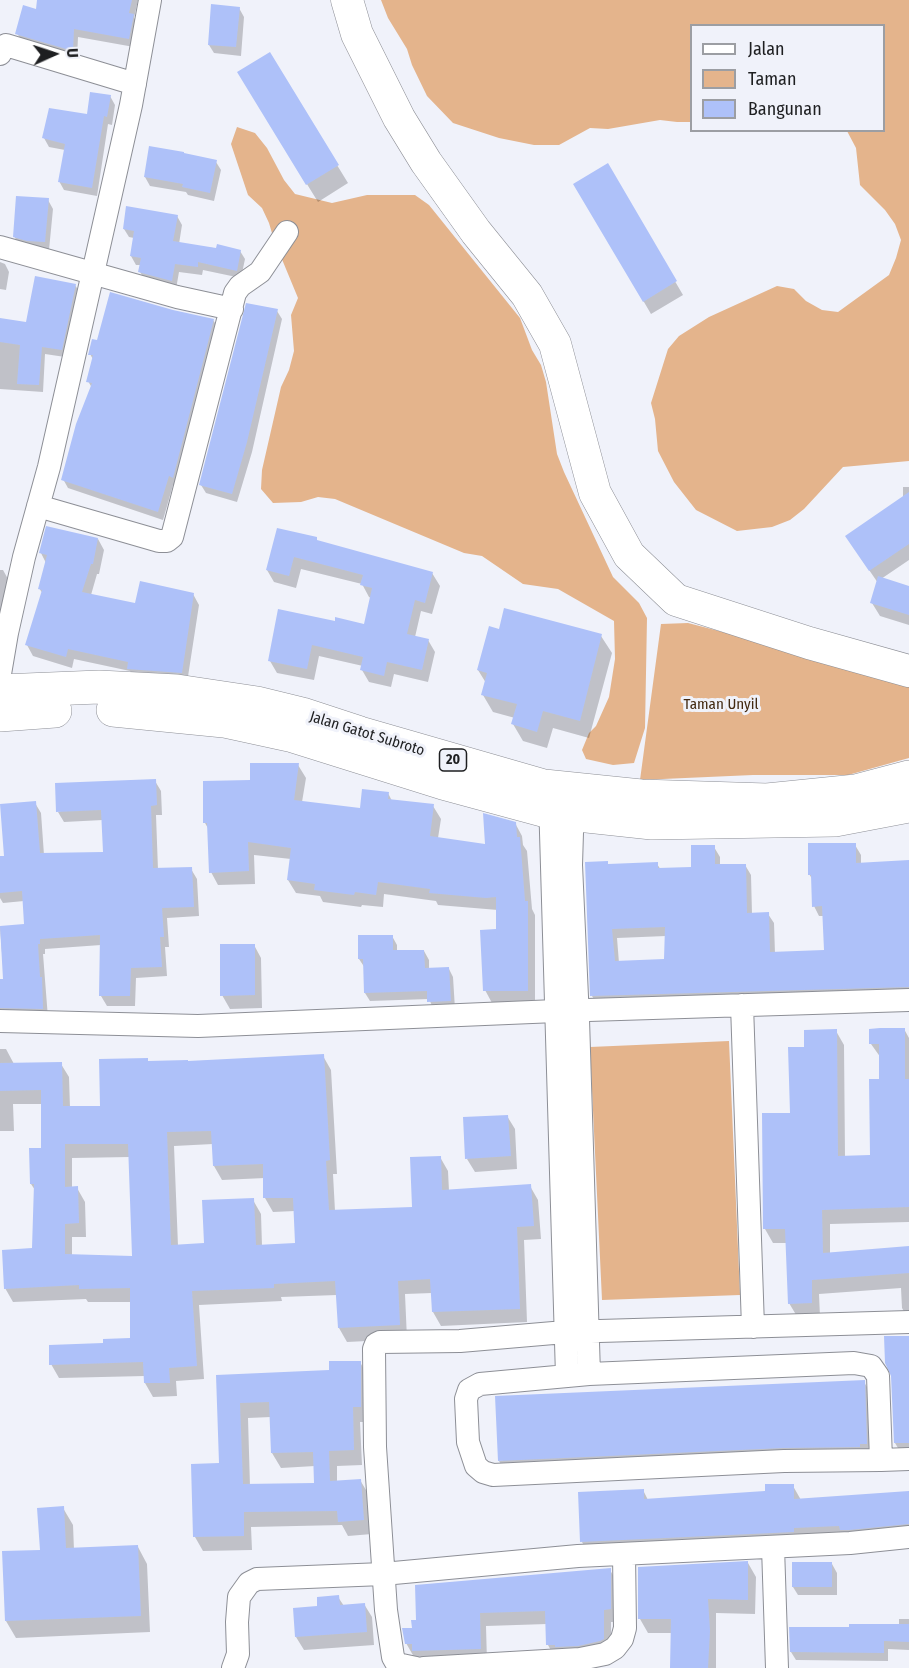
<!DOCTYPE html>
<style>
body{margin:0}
#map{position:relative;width:909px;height:1668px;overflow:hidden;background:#f0f2fa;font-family:"Fira Sans Condensed",sans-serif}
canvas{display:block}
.legend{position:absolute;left:690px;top:24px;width:195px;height:108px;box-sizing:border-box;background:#f0f2fa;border:2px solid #9c9ea3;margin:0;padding:8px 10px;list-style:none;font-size:18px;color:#1e1f21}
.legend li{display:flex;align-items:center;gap:12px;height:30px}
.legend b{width:30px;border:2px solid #9c9ea3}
.north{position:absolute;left:24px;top:24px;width:60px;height:60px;-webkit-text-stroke:4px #f0f2fa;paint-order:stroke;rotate:87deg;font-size:16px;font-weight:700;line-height:24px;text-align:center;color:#1e1f21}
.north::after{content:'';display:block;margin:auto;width:21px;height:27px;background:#1e1f21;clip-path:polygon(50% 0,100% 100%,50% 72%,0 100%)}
</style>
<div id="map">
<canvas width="909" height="1668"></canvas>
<ul class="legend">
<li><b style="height:8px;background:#fff"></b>Jalan</li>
<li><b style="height:16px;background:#e4b48c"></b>Taman</li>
<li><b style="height:16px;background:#aec1f9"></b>Bangunan</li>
</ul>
<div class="north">U</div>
</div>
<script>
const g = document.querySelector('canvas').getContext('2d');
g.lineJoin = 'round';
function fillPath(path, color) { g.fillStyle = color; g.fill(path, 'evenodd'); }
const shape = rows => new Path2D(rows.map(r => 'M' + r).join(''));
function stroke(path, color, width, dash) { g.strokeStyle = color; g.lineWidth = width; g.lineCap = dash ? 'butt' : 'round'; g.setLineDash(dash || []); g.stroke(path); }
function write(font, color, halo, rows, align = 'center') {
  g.font = font + ' "Fira Sans Condensed",sans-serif'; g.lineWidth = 6; g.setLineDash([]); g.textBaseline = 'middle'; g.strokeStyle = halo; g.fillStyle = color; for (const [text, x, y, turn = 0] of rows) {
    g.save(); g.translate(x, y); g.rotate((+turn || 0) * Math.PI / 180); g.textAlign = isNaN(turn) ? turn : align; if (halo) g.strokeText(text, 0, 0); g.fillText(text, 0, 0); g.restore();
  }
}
fillPath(shape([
 [381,0,909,0,909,461,843,467,804,509,790,520,772,527,737,531,696,510,674,482,658,451,655,419,651,403,668,349,679,336,709,317,777,286,794,289,806,301,822,310,838,312,889,275,896,258,901,240,895,224,885,210,860,185,856,148,847,131,884,130,884,26,692,26,691,122,677,122,660,120,608,129,590,128,559,145,534,145,499,138,453,123,427,96,412,65,407,49,388,18],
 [237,127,255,133,267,148,284,180,295,194,332,203,367,195,415,195,429,205,520,318,532,350,541,365,546,382,557,454,564,472,613,577,639,603,647,618,645,728,634,763,613,765,586,759,582,750,589,733,596,726,609,697,615,659,614,621,558,589,523,584,482,556,464,553,335,499,318,497,301,502,273,503,261,489,262,470,281,387,289,370,294,351,291,315,298,298,274,240,269,223,262,208,248,195,231,144],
 [688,623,893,676,909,682,909,758,848,775,753,775,640,780,661,624],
 [729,1041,740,1295,602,1300,590,1047]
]), '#e4b48c');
fillPath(shape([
 [50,0,138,0,134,18,138,23,134,47,78,37,77,59,22,42,17,33,49,14],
 [239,8,244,17,241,56,214,53,209,45],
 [269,54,348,183,318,202,249,90],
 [110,96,115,105,112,125,108,124,97,196,64,190,59,181,65,150,49,147,44,138,88,116],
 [216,162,221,170,214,201,188,195,186,192,150,186,145,177],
 [607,165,683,295,651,314,575,184],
 [48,200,53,209,49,250,19,245,14,236],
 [177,216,182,225,179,244,240,251,245,259,241,278,203,270,202,275,179,272,176,289,145,280,140,272,141,265,136,265,131,256,134,238,129,237,124,229],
 [0,262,5,264,9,272,6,290,0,289],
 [75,285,80,293,65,357,45,354,43,392,0,389,0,319,27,323],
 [173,311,213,320,219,329,178,486,173,485,163,520,68,488,63,479,92,388,88,381,94,361,90,354,98,342],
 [277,311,282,319,252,452,237,502,206,493,201,485],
 [903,487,909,487,909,560,881,579,909,588,909,625,880,616,872,603,878,583,854,548,903,498],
 [98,539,104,550,99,574,97,574,91,595,136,605,193,594,199,605,187,683,135,680,130,671,74,659,72,668,33,656,27,645,43,594,39,588,46,563,41,553],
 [316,539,318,542,432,573,440,586,432,614,421,611,415,637,428,640,435,652,428,682,394,674,391,687,369,682,362,670,363,666,319,656,314,680,277,673,270,661,336,622,365,626,371,598,369,597,362,584,301,569,296,588,274,582,267,570],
 [0,570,3,570,8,579,0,633],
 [500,631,601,636,612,653,589,738,553,728,547,748,523,741,513,724,515,718,493,712,483,695,486,683,478,670],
 [298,765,306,778,302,802,361,810,388,793,392,801,433,806,441,819,438,838,486,846,515,823,522,836,523,845,527,851,532,909,535,915,535,1003,492,1003,485,990,498,931,498,910,438,905,436,901,384,894,383,907,362,905,361,907,323,902,320,896,296,893,288,880,291,859,254,855,255,884,218,885,211,872,209,830,205,823,252,782],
 [155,781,161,791,162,815,156,815,158,870,191,869,197,879,199,916,167,918,169,947,165,947,167,976,136,978,135,1006,107,1006,101,996,101,945,45,949,45,954,43,954,48,1018,0,1012,0,980,4,980,0,927,25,926,24,901,3,903,0,898,0,858,6,858,35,803,41,813,44,855,105,854,103,820,64,822,58,812],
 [855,845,861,855,861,864,909,861,909,996,598,1006,592,996,586,864,609,866,657,864,661,870,693,869,714,847,720,857,720,865,745,865,751,875,752,914,768,914,774,923,775,954,826,952,824,916,819,916,814,906,813,880,809,874],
 [666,936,665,960,619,963,617,938],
 [392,936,397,945,397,952,424,951,429,960,429,970,449,969,453,977,455,1009,434,1010,429,999,370,1001,365,993,365,968,359,959],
 [254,945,261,958,262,1008,230,1009,222,995],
 [904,1029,909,1038,909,1222,830,1224,830,1253,909,1248,909,1320,902,1308,901,1288,819,1294,820,1317,798,1318,789,1303,787,1243,773,1243,765,1229,806,1049,836,1031,844,1045,845,1157,871,1156,880,1080,881,1058,871,1044],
 [0,1049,6,1049,14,1064,61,1064,69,1077,70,1108,102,1108,147,1059,149,1063,323,1056,331,1070,337,1174,333,1174,335,1211,414,1208,440,1157,448,1171,449,1191,530,1186,538,1200,541,1239,524,1240,527,1322,441,1326,433,1312,432,1293,405,1294,407,1339,347,1342,339,1328,337,1295,281,1297,282,1301,199,1305,204,1379,176,1381,177,1396,153,1397,145,1383,145,1376,59,1378,51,1364,104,1345,131,1339,131,1302,88,1302,86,1299,13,1302,5,1288,34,1250,35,1190,31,1184,43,1150,42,1104,13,1104,14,1131,0,1131],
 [213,1144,214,1166,222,1180,265,1178,265,1198,273,1212,295,1211,297,1245,262,1246,261,1214,253,1200,205,1244,178,1246,174,1146],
 [130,1157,134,1257,72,1256,72,1237,86,1237,85,1202,77,1188,72,1188,72,1158],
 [507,1116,515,1129,517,1169,475,1172,467,1159],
 [909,1336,909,1457,904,1458,895,1443,893,1375,886,1338],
 [360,1362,368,1377,369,1422,360,1422,362,1465,337,1466,337,1482,360,1480,369,1495,372,1534,348,1536,342,1525,251,1527,252,1550,203,1551,195,1537,221,1464,218,1376,330,1371],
 [271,1417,272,1453,281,1468,315,1466,315,1484,250,1486,248,1418],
 [864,1382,874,1399,869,1462,509,1478,499,1461],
 [793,1486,801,1500,909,1493,909,1538,590,1556,582,1542,579,1493,643,1490,648,1500,766,1493],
 [63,1508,73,1525,74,1550,138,1547,147,1564,150,1632,16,1638,6,1621,3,1553,41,1551],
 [748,1563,756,1577,755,1614,716,1613,716,1668,672,1668,672,1633,648,1633,640,1619],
 [832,1564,837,1573,837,1595,798,1595,793,1587],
 [610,1570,617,1582,618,1622,611,1622,611,1652,555,1658,548,1645,547,1624,486,1626,487,1662,421,1664,417,1656,414,1657,406,1643,413,1630],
 [338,1597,344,1606,364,1604,372,1617,374,1645,304,1650,296,1637,319,1608],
 [899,1619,909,1619,909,1650,888,1649,888,1661,796,1660,791,1652,899,1626]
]), '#0003');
fillPath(shape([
 [37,0,132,0,129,13,134,14,129,39,74,29,73,51,15,34,23,5,36,9],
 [211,4,240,7,236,47,208,45],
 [270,52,339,165,306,185,237,72],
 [90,92,111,95,107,117,104,116,92,188,58,182,65,144,42,138,49,108,87,114],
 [149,146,184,152,184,153,217,160,210,193,182,187,183,184,144,177],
 [608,163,677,281,643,302,573,184],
 [16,196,49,198,45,242,27,241,13,237],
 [126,206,178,215,173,241,216,248,217,244,241,250,237,271,198,262,198,267,175,264,172,281,138,272,141,258,130,256,134,231,123,229],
 [35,276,76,284,62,350,42,347,39,385,17,384,20,345,0,342,0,318,26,322],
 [110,292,173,310,214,319,173,478,169,476,158,512,61,480,76,424,92,383,86,382,93,355,88,355,92,339,97,340],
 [246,303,278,309,247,442,232,494,199,485],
 [909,492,909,544,869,571,845,536],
 [46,526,98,538,93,564,91,564,82,592,135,603,140,581,194,593,182,673,127,669,128,662,68,649,66,657,25,645,42,590,38,589,47,555,39,553],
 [277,528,317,537,317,540,433,572,425,603,415,600,407,634,429,639,422,670,387,662,384,676,360,670,363,657,312,645,307,669,268,661,278,609,335,621,335,617,364,624,372,588,360,585,363,575,294,557,289,576,266,570],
 [878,576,909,586,909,615,870,603],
 [504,608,602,634,580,721,543,711,537,732,511,724,517,704,481,695,487,673,477,670,489,626,499,629],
 [250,763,299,763,294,800,360,808,362,789,389,792,388,799,434,804,430,836,485,844,483,813,516,822,517,837,520,837,525,901,528,901,528,991,483,991,480,930,496,929,496,897,486,898,429,893,430,889,378,882,376,895,355,892,354,895,314,890,315,884,287,880,291,848,248,842,249,871,209,873,207,823,203,823,203,781,250,780],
 [156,779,157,805,151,806,153,868,192,867,194,907,162,908,164,937,160,937,162,967,131,968,130,996,99,996,100,935,40,939,40,944,38,944,40,977,42,977,43,1009,0,1008,0,979,3,979,0,926,24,924,22,891,0,893,0,856,4,856,0,804,36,801,40,853,103,852,101,810,56,812,55,783],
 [808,843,856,843,856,863,909,860,909,987,590,996,585,862,608,861,608,864,658,862,658,868,691,867,691,845,715,845,715,864,746,864,747,913,769,912,770,952,824,950,822,906,812,907,811,875,808,875],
 [665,927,664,959,615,961,612,929],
 [358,935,393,935,393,950,424,950,425,968,449,967,451,1001,427,1002,427,991,364,993,363,959,358,959],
 [220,944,255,944,255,995,220,996],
 [880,1028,905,1028,905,1079,909,1079,909,1207,822,1210,823,1253,909,1246,909,1273,812,1280,812,1303,788,1304,785,1229,763,1229,762,1113,790,1113,788,1047,804,1047,804,1030,837,1029,838,1156,870,1155,869,1079,879,1079,879,1044,869,1044,869,1029],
 [324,1054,330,1160,326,1161,329,1210,412,1207,410,1157,441,1156,442,1190,531,1184,534,1226,517,1227,520,1309,432,1312,430,1279,398,1281,400,1325,338,1328,335,1281,274,1284,274,1288,192,1291,197,1366,169,1368,170,1383,144,1383,143,1362,49,1365,49,1345,103,1343,103,1339,130,1338,130,1288,79,1289,79,1285,4,1289,2,1250,32,1248,34,1184,30,1184,29,1148,41,1148,41,1090,0,1091,0,1063,62,1062,63,1106,100,1106,99,1059,148,1058,148,1061,188,1060,188,1061],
 [211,1131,213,1166,263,1164,263,1198,293,1198,295,1243,256,1245,254,1198,202,1200,204,1243,171,1245,167,1132],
 [65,1144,128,1144,132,1256,65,1254,65,1224,79,1223,78,1186,65,1187],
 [508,1115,511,1156,465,1159,463,1117],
 [884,1336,909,1336,909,1443,894,1443,891,1376,885,1363],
 [329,1361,361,1361,361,1407,353,1407,354,1450,329,1451,330,1481,361,1479,364,1520,338,1522,337,1511,244,1512,244,1536,193,1537,191,1464,219,1463,216,1375,329,1370],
 [269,1402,271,1453,313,1452,314,1483,243,1484,240,1403],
 [865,1380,867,1444,860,1444,860,1447,783,1448,498,1461,495,1396],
 [765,1484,794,1484,794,1499,909,1491,909,1524,849,1530,840,1530,839,1526,794,1528,794,1532,580,1542,578,1492,644,1489,644,1499,765,1491],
 [64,1506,66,1548,138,1545,141,1616,5,1621,2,1551,40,1550,37,1508],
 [748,1561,748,1600,708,1599,710,1631,708,1668,670,1668,671,1619,638,1619,638,1567],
 [792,1562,832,1562,832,1587,792,1587],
 [611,1568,611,1609,604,1610,604,1639,600,1641,578,1646,555,1647,555,1645,546,1645,545,1611,480,1613,481,1649,412,1651,412,1644,405,1644,402,1628,412,1628,411,1620,416,1620,415,1585],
 [339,1595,340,1605,365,1603,367,1632,295,1637,293,1608,317,1606,317,1597],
 [849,1624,909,1624,909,1642,884,1641,884,1653,790,1652,789,1627,849,1627]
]), '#aec1f9');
const street = shape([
 [0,54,2,47,6,45,135,84],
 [0,247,177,297,232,309],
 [38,506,159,541,167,541,172,537,235,293,240,286,260,272,287,232],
 [0,674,7,633,24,557,49,467,131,105,150,0],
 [550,799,567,1376],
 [573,800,571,865,578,1019,589,1374],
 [742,1005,753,1327],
 [0,1021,198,1026,556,1011,909,1000],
 [881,1460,878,1376,871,1366,854,1363,589,1374,480,1384,469,1390,466,1399,468,1442,476,1466,483,1472,493,1475,784,1461,881,1460,909,1459],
 [773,1547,777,1668],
 [233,1668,238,1654,237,1622,239,1597,249,1583,257,1579,383,1574,578,1556,850,1543,909,1537],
 [416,1668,397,1664,393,1657,386,1610,375,1447,374,1349,376,1344,380,1342,460,1341,565,1332,909,1322],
 [424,1668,580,1659,605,1654,615,1648,622,1639,625,1628,624,1554]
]);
const secondary = shape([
 [347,0,357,34,399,118,426,162,476,232,527,295,555,344,595,493,629,555,676,600,809,643,909,671]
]);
const highway = shape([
 [0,691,99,687,177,691,257,703,302,714,360,733,544,786,641,796,767,800,856,791,909,777],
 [113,710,224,721,293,736,443,783,550,812,652,823,835,820,909,806],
 [0,715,55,711]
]);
stroke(street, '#8d8f96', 24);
stroke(secondary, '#8d8f96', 33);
stroke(highway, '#8d8f96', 34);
stroke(street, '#fff', 22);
stroke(secondary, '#fff', 32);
stroke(highway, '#fff', 33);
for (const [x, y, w] of [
 [453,760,27]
]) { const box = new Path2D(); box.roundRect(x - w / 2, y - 11, w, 22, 4.5); g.fillStyle = '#f0f2fa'; g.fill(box); stroke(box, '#1e1f21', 1.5); }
write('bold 14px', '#1e1f21', null, [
 ["20",453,760]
]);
write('15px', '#432a12', '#f0f2fa', [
 ["Taman Unyil",721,705]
]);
write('15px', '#1e1f21', '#f0f2fa', [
 ["Jalan Gatot Subroto",367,734,17]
]);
</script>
